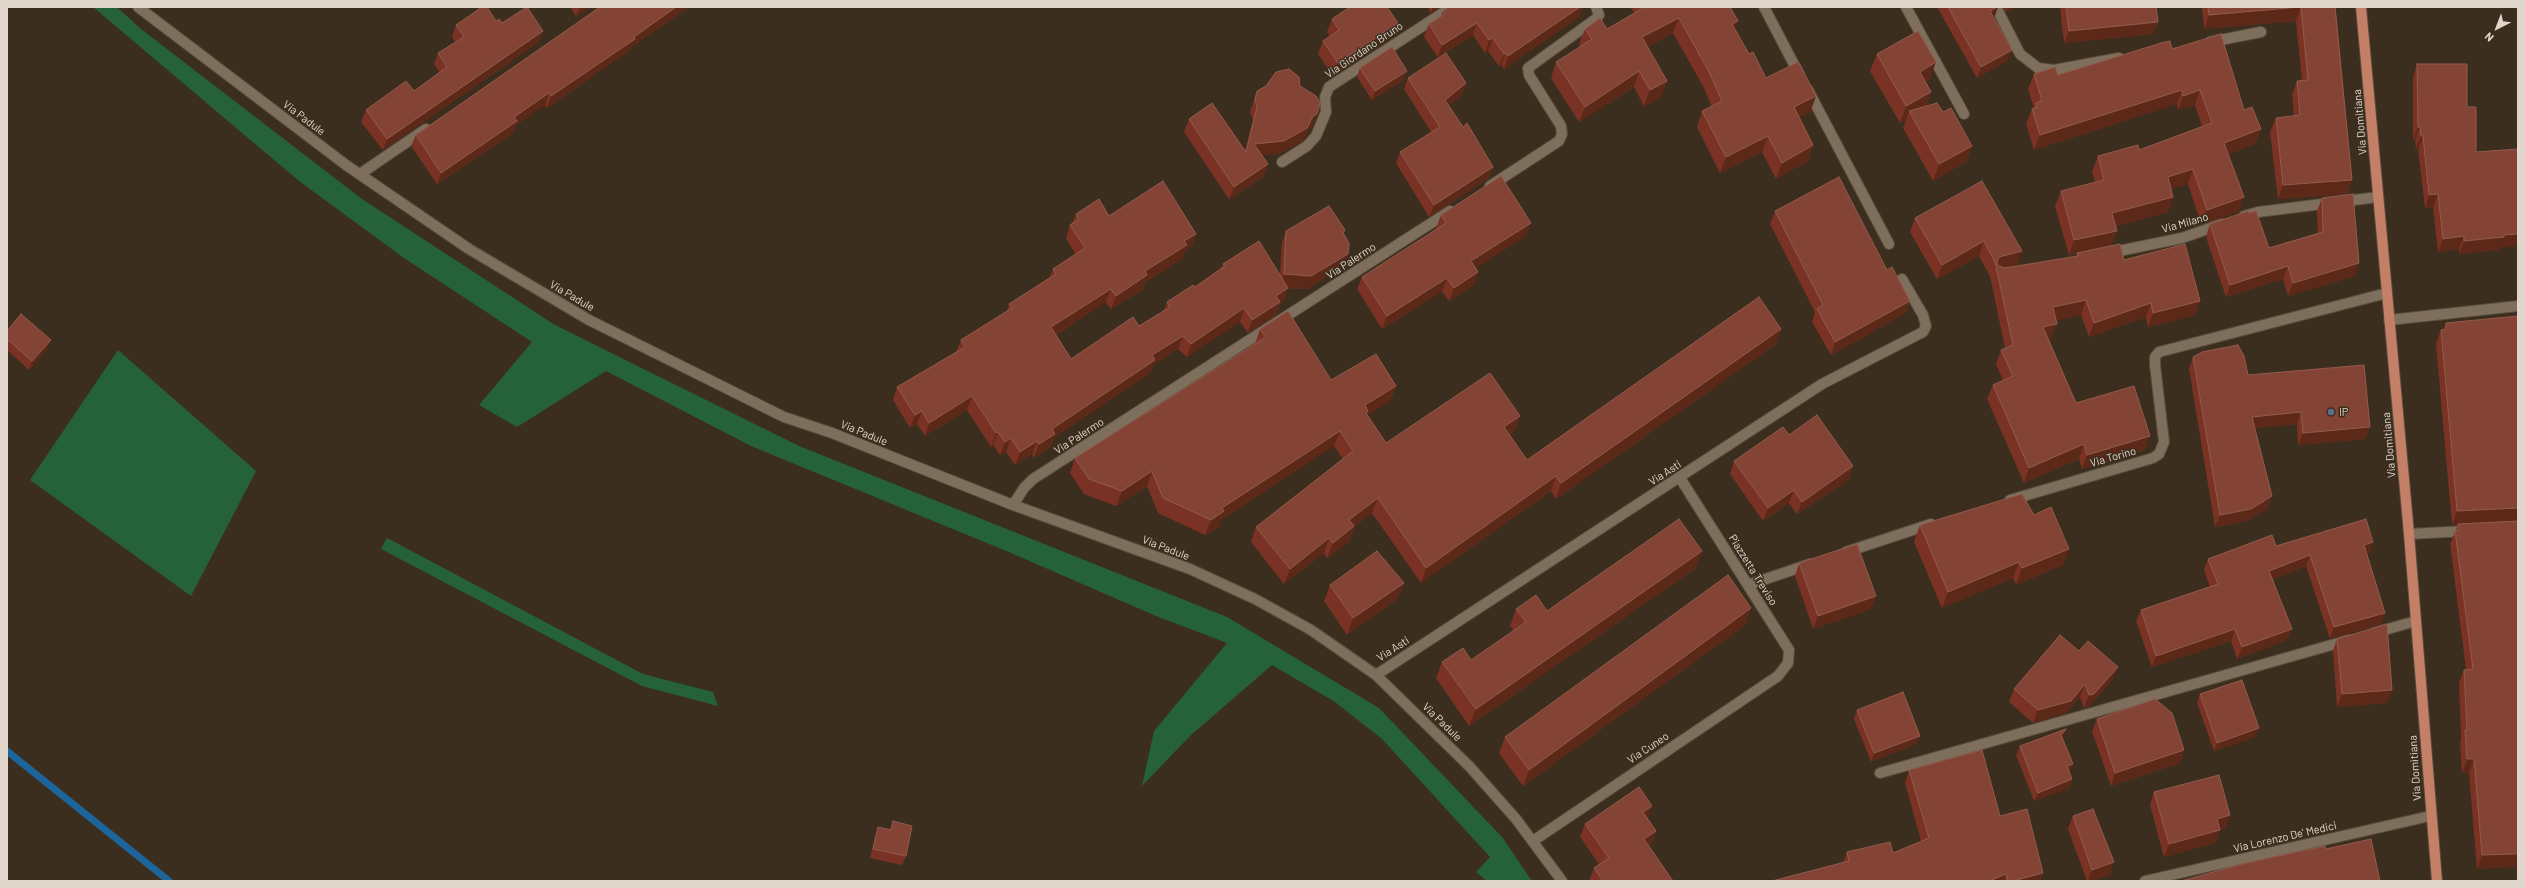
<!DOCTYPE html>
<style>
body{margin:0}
#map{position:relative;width:2525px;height:888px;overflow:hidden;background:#3c2e1e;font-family:Barlow,sans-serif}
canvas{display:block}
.frame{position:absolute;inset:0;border:8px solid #e0d6cc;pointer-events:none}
.north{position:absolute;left:2477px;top:8px;width:40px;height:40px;-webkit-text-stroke:3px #3c2e1e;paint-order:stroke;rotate:222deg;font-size:11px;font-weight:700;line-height:16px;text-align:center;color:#e0d6cc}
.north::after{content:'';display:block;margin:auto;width:14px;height:18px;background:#e0d6cc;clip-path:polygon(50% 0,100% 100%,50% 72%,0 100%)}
</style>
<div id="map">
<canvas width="2525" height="888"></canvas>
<div class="frame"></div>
<div class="north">N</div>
</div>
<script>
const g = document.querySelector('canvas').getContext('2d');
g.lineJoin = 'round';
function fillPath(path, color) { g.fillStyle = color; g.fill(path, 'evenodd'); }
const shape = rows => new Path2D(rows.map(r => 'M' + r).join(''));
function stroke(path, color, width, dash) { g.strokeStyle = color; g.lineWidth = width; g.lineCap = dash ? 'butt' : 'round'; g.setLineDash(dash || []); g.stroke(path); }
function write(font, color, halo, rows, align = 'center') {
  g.font = font + ' Barlow,sans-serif'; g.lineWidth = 3; g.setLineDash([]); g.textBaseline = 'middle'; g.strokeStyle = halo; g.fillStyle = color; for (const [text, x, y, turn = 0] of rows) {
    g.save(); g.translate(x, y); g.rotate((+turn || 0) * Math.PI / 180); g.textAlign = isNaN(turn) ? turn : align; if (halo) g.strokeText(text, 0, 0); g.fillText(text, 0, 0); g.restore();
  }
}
fillPath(shape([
 [93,7,117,7,141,29,362,199,555,325,799,446,1227,617,1379,708,1502,837,1532,881,1487,881,1476,872,1490,857,1382,739,1335,702,1272,665,1190,736,1142,786,1154,731,1227,643,1156,616,1011,553,751,446,606,371,517,427,479,405,532,342,404,258,299,181],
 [118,350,256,471,191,596,30,480],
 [387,538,643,674,713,692,718,706,642,686,381,549]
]), '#25613a');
stroke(shape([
 [7,751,169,881]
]), '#1d649a', 7);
const minor = shape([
 [138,7,346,165,469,249,589,320,784,417,832,433,1013,505,1190,569,1255,599,1311,630,1376,675,1470,767,1516,819,1562,881],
 [1764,7,1800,76],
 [1906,7,1964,114],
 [1996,7,2020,54,2038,68,2054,70,2119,58],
 [2210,42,2261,32],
 [1808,90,1889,244],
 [1282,162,1307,146,1316,136,1326,112,1325,97,1329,87,1452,7],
 [360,174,426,129],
 [1490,186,1559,141,1562,134,1561,126,1529,75,1528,68,1597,18,1599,15,1596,7],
 [2244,216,2258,212,2378,197],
 [2109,253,2182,238,2222,224],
 [2389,320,2518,306],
 [2010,500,2153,458,2159,454,2164,442,2155,365,2155,357,2159,352,2387,293],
 [1013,505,1024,488,1033,479,1450,211],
 [2409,534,2467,531],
 [1846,552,1931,524],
 [1748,585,1810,564],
 [2374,633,2416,621],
 [1376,675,1822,384,1923,332,1926,326,1923,315,1902,279],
 [1880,773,2349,640],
 [1533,841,1778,676,1788,663,1789,650,1680,478],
 [2145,881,2430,816]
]);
const primary = shape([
 [2361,7,2409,534,2437,881]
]);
stroke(minor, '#584c3d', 12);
stroke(primary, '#584c3d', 12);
stroke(minor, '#7e6e5c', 10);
stroke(primary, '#c48067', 10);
fillPath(shape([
 [570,7,590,7,576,16],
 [600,7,689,7,631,47,630,50,547,108,545,105,516,125,513,133,437,184,411,146,416,135],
 [1428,7,1440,7,1431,13],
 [1449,7,1583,7,1579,17,1504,69,1501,65,1499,66,1488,51,1485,53,1473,35,1438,57,1424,37,1429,24,1441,16,1443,11],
 [1631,7,1730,7,1735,29,1749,54,1766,78,1816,96,1810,112,1799,117,1813,145,1808,161,1776,179,1762,152,1720,173,1697,127,1702,111,1712,107,1704,88,1673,33,1647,47,1667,81,1661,97,1644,106,1634,87,1579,122,1551,78,1556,62,1581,47,1579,44,1585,29,1607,29,1634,13],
 [1937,7,1998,7,1994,18,2007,61,1977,78],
 [2003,7,2014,7,2006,12],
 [2060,7,2156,7,2158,22,2153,34,2064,43],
 [2202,7,2337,7,2336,10,2352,180,2347,194,2278,199,2270,132,2276,118,2294,116,2292,95,2297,81,2302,81,2296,21,2204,29],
 [1332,19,1393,36,1333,76,1318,54,1323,41,1330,36,1327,32],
 [496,21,539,42,383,150,361,122,366,110,414,91,440,73,434,64,438,53,455,42,452,36,456,25],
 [2172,49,2244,110,2261,129,2255,144,2228,154,2239,212,2201,224,2188,184,2171,189,2173,197,2168,212,2116,226,2117,231,2111,246,2069,255,2055,206,2061,191,2095,182,2092,171,2098,156,2139,150,2202,126,2195,105,2178,110,2177,104,2034,150,2026,124,2032,109,2034,108,2028,89,2034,74,2058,75],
 [1877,54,1930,79,1925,82,1931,92,1926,106,1943,112,1972,146,1966,162,1933,181,1903,128,1906,120,1900,123,1870,71],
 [2417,64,2467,107,2476,152,2500,248,2499,250,2459,254,2459,249,2438,252,2433,207,2425,208,2418,149,2416,149,2415,140,2413,140,2413,77],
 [1360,68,1407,71,1404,80,1372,100,1357,77],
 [1408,78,1466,83,1462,95,1448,105,1463,127,1493,167,1489,178,1429,217,1396,163,1400,152,1431,132,1404,89],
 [1300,86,1312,127,1309,128,1303,141,1279,154,1262,155,1268,164,1263,177,1229,199,1184,132,1189,119,1245,151,1253,120,1250,112,1257,91],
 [2322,198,2355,276,2288,296,2283,279,2226,297,2206,237,2210,224,2269,248,2318,233,2317,211],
 [1775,211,1906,313,1831,355,1812,322,1815,312,1770,224],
 [1076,214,1109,216,1196,234,1191,247,1185,251,1182,259,1145,282,1143,289,1111,309,1106,302,1056,335,1071,359,1139,326,1164,311,1167,302,1195,287,1221,268,1223,264,1280,276,1282,243,1286,231,1345,230,1343,233,1343,266,1307,289,1287,288,1288,288,1283,302,1280,304,1275,316,1248,333,1240,322,1187,357,1178,349,1153,365,1150,373,1054,438,1050,447,1034,458,1032,454,1015,465,1006,452,1000,455,993,445,991,447,967,410,925,436,917,424,910,428,893,400,897,387,956,352,961,340,1007,311,1009,304,1050,277,1053,269,1076,255,1066,238,1070,225,1072,224],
 [1441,215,1526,236,1476,268,1478,272,1474,285,1449,301,1442,291,1382,329,1357,289,1362,277,1437,229,1436,228],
 [1915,218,2022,251,2017,265,2009,267,2076,256,2077,253,2124,260,2200,301,2195,315,2148,327,2146,317,2089,337,2081,315,2056,320,2051,338,2048,339,2076,403,2145,450,2082,469,2079,459,2024,483,1987,399,1993,385,2003,380,1996,364,2001,350,2005,348,1990,276,1979,256,1937,279,1910,232],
 [2518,316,2518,868,2508,867,2477,869,2469,773,2462,773,2460,743,2461,739,2459,683,2464,670,2466,669,2450,544,2458,525,2452,525,2436,344,2441,330,2443,330,2446,323],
 [1260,329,1331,380,1396,386,1390,401,1367,415,1386,443,1520,416,1514,431,1509,435,1527,460,1781,329,1776,344,1556,499,1551,491,1421,583,1372,513,1354,527,1349,542,1327,558,1324,553,1284,584,1251,542,1256,527,1343,459,1334,446,1221,520,1219,527,1205,535,1158,513,1147,486,1116,506,1084,494,1070,473,1075,458,1255,344],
 [7,331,48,348,29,370,7,350],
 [2193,357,2248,375,2370,427,2365,439,2298,445,2297,424,2255,428,2268,508,2246,521,2215,527,2189,369],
 [1789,435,1853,466,1849,479,1797,514,1789,503,1763,521,1730,474,1734,461],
 [2034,515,2069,549,2063,565,2016,585,2013,578,1942,608,1914,542,1920,525],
 [2276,546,2369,554,2367,554,2385,613,2381,624,2330,639,2306,566,2273,579,2287,640,2237,659,2231,641,2152,667,2136,621,2141,610,2210,587,2204,570,2208,559],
 [1799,563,1871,609,1813,629,1795,576],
 [1696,568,1469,726,1436,678,1442,662,1471,660,1514,631,1510,626,1516,609,1547,611],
 [1404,583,1397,599,1347,635,1324,601,1330,585],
 [1751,608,1745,625,1523,786,1499,753,1505,737],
 [2337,639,2387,703,2337,707,2333,651],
 [2113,679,2089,707,2084,708,2080,697,2066,713,2033,723,2009,702,2014,689],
 [2200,694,2255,737,2214,751,2197,703],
 [1857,710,1920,736,1916,744,1871,762,1854,719],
 [2097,719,2184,750,2180,763,2111,786,2092,731],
 [2066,729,2062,738,2069,773,2072,779,2069,788,2034,801,2016,755,2020,746],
 [1909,770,2000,816,2040,881,1772,881,1843,863,1847,852,1893,853,1921,841,1905,783],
 [2154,792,2230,815,2225,828,2220,830,2215,843,2164,857,2150,805],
 [1652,806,1647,819,1656,831,1651,844,1648,846,1673,881,1589,881,1594,868,1599,864,1580,837,1585,824],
 [2073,816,2110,875,2092,881,2087,881,2068,829],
 [893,821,906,856,902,865,870,858,875,836,878,827,890,830]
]), '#793223');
fillPath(shape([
 [580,7,590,7,576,16],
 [676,7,689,7,631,47,630,50,547,108,551,96],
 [1433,7,1440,7,1431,13],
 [1580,7,1583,7,1579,17,1504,69,1508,56],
 [1997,7,1998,7,1994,18,1985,23,1990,11],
 [2007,7,2014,7,2006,12],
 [2301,7,2296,21,2204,29,2209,15],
 [1679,18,1673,33,1636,53,1642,37],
 [1738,21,1732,37,1732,24],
 [2158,22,2153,34,2064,43,2069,31],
 [1398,23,1393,36,1333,76,1338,63],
 [1477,23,1473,35,1438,57,1442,45],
 [543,31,539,42,383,150,387,139],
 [1493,38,1488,51,1485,53,1489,40],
 [2012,50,2007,61,1977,78,1981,67],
 [1506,53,1501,65,1499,66,1504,54],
 [1936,62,1930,79,1914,88,1920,72],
 [1407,71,1404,80,1372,100,1375,91],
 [1639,71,1634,87,1579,122,1585,107],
 [1667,81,1661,97,1644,106,1650,90],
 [1466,83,1462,95,1441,112,1445,100],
 [2182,90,2177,104,2034,150,2040,135],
 [2200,90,2195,105,2178,110,2183,96],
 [1931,92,1925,108,1909,111,1906,120,1900,123,1906,106],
 [549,93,545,105,516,125,513,133,437,184,441,173,514,117],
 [1816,96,1810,112,1788,123,1794,107],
 [1317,114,1312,127,1309,128,1303,141,1279,154,1250,156,1254,144],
 [2418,127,2420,127,2415,140,2413,140],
 [2261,129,2255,144,2218,158,2224,143],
 [1768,136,1762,152,1720,173,1726,157],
 [2421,136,2423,136,2418,149,2416,149],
 [1813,145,1808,161,1776,179,1782,163],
 [1972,146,1966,162,1933,181,1939,164],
 [1268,164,1263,177,1229,199,1234,187],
 [1493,167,1489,178,1429,217,1434,205],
 [2193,169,2188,184,2162,192,2168,177],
 [2352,180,2347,194,2278,199,2283,185],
 [2438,194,2433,207,2425,208,2429,195],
 [2173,197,2168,212,2107,228,2112,213],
 [2244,197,2239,212,2201,224,2207,210],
 [1531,223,1526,236,1467,274,1471,261],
 [2117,231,2111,246,2069,255,2074,240],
 [1196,234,1191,247,1185,251,1182,259,1145,282,1143,289,1111,309,1116,296,1145,271,1184,241],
 [2518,234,2518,246,2500,248,2499,250,2459,254,2464,241,2504,235],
 [2464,236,2459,249,2438,252,2443,239],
 [1984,241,1979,256,1937,279,1942,265],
 [2022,251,2017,265,1997,270,1996,265,1999,257],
 [1348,254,1343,266,1307,289,1280,287,1284,274],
 [2359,263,2355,276,2288,296,2293,283],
 [2288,266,2283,279,2226,297,2230,285],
 [1478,272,1474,285,1449,301,1454,288],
 [1447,278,1442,291,1382,329,1387,316],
 [1288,288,1283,302,1280,304,1275,316,1248,333,1252,320,1276,296],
 [1111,289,1106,302,1046,341,1051,327],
 [2086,300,2081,315,2048,322,2053,307],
 [1910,301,1906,313,1831,355,1835,342],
 [2200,301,2195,315,2148,327,2153,313],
 [2151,303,2146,317,2089,337,2094,323],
 [1244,308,1240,322,1187,357,1191,344],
 [2057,324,2051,338,2037,342,2043,327],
 [1781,329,1776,344,1556,499,1561,483],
 [1183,336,1178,349,1153,365,1150,373,1054,438,1050,447,1034,458,1039,444,1052,429,1152,355],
 [51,340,48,348,29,370,32,361],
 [1396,386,1390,401,1366,416,1365,405],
 [972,396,967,410,925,436,929,423],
 [922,411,917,424,910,428,915,415],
 [2301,412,2297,424,2247,429,2252,417],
 [1520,416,1514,431,1498,442,1504,427],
 [2370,427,2365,439,2298,445,2303,433],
 [1340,431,1334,446,1221,520,1219,527,1205,535,1211,520,1222,508],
 [998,432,993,445,991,447,996,433],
 [2150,436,2145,450,2082,469,2087,455],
 [1011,438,1006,452,1000,455,1005,442],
 [1037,441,1032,454,1015,465,1020,452],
 [2084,444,2079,459,2024,483,2029,468],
 [1853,466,1849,479,1797,514,1802,502],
 [1152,471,1147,486,1116,506,1122,491],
 [1556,476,1551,491,1421,583,1426,568],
 [1794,490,1789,503,1763,521,1768,508],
 [2272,496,2268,508,2246,521,2215,527,2220,515],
 [1378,498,1372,513,1354,527,1349,542,1327,558,1333,543,1349,520],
 [2518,508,2518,522,2452,525,2457,511],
 [1329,538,1324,553,1284,584,1290,569],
 [2373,542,2369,554,2360,557,2364,545],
 [2069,549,2063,565,2016,585,2022,568],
 [1702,551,1696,568,1469,726,1476,709],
 [2310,555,2306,566,2265,582,2269,571],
 [2019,562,2013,578,1942,608,1948,592],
 [1404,583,1397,599,1347,635,1353,618],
 [1876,596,1871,609,1813,629,1818,616],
 [1751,608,1745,625,1523,786,1529,770],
 [2385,613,2381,624,2330,639,2334,627],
 [2235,629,2231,641,2152,667,2156,656],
 [2292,629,2287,640,2237,659,2242,647],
 [2118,667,2113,679,2089,707,2084,708,2089,695],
 [2085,684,2080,697,2066,713,2033,723,2038,710],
 [2392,690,2387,703,2337,707,2342,694],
 [2259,728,2255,737,2214,751,2217,743],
 [2066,729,2063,737,2058,743,2061,735],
 [1920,736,1916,744,1871,762,1874,753],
 [2184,750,2180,763,2111,786,2115,773],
 [2467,759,2474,759,2469,773,2462,773],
 [2073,764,2070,773,2067,766],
 [2072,779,2069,788,2034,801,2038,793],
 [1652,806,1648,819,1638,825,1643,812],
 [2230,815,2225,828,2220,830,2215,843,2164,857,2169,844,2217,819],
 [1656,831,1651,844,1639,852,1644,839],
 [2513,854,2518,854,2518,868,2508,867,2477,869,2482,855],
 [2114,862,2110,875,2092,881,2088,881,2092,870],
 [2043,873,2040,881,2013,881],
 [2006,874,2004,881,1989,881]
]), '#5c2919');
const building = shape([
 [482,7,487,7,496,21,499,19,502,23,527,7,543,31,387,139,366,110,406,81,414,91,447,67,438,53,464,37,456,25,482,7],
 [600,7,676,7,634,37,635,39,551,96,549,93,514,117,517,121,441,173,416,135,600,7],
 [1350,7,1387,7,1398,23,1338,63,1323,41,1339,30,1332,19,1350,7],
 [1449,7,1580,7,1508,56,1506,53,1504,54,1493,38,1489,40,1477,23,1442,45,1429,24,1445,14,1443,11,1449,7],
 [1645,7,1730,7,1738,21,1732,24,1749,54,1753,52,1766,78,1798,62,1800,65,1816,96,1794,107,1813,145,1782,163,1768,136,1726,157,1702,111,1722,101,1709,72,1679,18,1642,37,1667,81,1650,90,1639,71,1585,107,1556,62,1592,39,1585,29,1600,18,1607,29,1645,7],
 [1948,7,1997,7,1990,11,2012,50,1981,67,1948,7],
 [2066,7,2156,7,2158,22,2069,31,2066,7],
 [2208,7,2300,7,2209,15,2208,7],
 [2301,7,2335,7,2352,180,2283,185,2276,118,2300,115,2297,81,2308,80,2301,7],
 [1918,31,1936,62,1920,72,1931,92,1906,106,1877,54,1918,31],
 [2221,34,2244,110,2252,107,2261,129,2224,143,2244,197,2207,210,2193,169,2168,177,2173,197,2112,213,2117,231,2074,240,2061,191,2104,180,2098,156,2138,145,2139,150,2212,123,2200,90,2183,96,2182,90,2040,135,2032,109,2037,107,2036,103,2042,101,2034,74,2055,67,2058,75,2161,43,2170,41,2172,49,2221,34],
 [1392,47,1407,71,1375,91,1360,68,1392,47],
 [1446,53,1466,83,1445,100,1463,127,1467,123,1493,167,1434,205,1400,152,1440,127,1408,78,1446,53],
 [2417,64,2467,64,2467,107,2476,107,2476,152,2518,149,2518,234,2504,235,2504,237,2464,241,2464,236,2443,239,2438,194,2429,195,2423,136,2421,136,2420,127,2418,127,2417,64],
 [1289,69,1299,77,1300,86,1316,96,1320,103,1317,114,1313,116,1307,128,1284,141,1254,144,1268,164,1234,187,1189,119,1212,103,1246,152,1257,107,1255,99,1257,91,1266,86,1276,72,1289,69],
 [1937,103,1943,112,1951,108,1972,146,1939,164,1909,111,1937,103],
 [1501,176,1531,223,1471,261,1478,272,1454,288,1447,278,1387,316,1362,277,1446,223,1441,215,1501,176],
 [1839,177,1887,270,1892,267,1910,301,1835,342,1817,309,1823,305,1775,211,1839,177],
 [1163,181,1196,234,1184,241,1187,245,1145,271,1147,275,1116,296,1111,289,1051,327,1071,359,1133,317,1139,326,1170,307,1167,302,1193,285,1195,287,1225,266,1223,264,1259,241,1288,288,1276,296,1280,302,1252,320,1244,308,1191,344,1183,336,1152,355,1155,360,1052,429,1055,434,1039,444,1037,441,1020,452,1011,438,1005,442,998,432,996,433,972,396,929,423,922,411,915,415,897,387,965,347,961,340,1012,308,1009,304,1056,274,1053,269,1085,248,1070,225,1079,219,1076,214,1099,199,1109,216,1163,181],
 [1982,181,2022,251,1999,257,1997,263,1999,266,2005,268,2078,256,2077,253,2120,244,2124,260,2185,244,2200,301,2153,313,2151,303,2094,323,2086,300,2053,307,2057,324,2043,327,2076,403,2134,386,2150,436,2087,455,2084,444,2029,468,1993,385,2013,376,2001,350,2013,345,1995,262,1984,241,1942,265,1915,218,1982,181],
 [2353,194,2359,263,2293,283,2288,266,2230,285,2210,224,2248,211,2249,213,2256,211,2269,248,2323,232,2322,198,2353,194],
 [1329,206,1345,230,1343,233,1349,243,1348,254,1311,276,1284,274,1286,231,1329,206],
 [1759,297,1781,329,1561,483,1556,476,1426,568,1378,498,1349,520,1354,526,1333,543,1329,538,1290,569,1256,527,1353,451,1340,431,1222,508,1224,511,1211,520,1163,498,1152,471,1122,491,1089,479,1075,458,1266,337,1260,329,1288,311,1331,380,1376,354,1396,386,1365,405,1368,411,1366,413,1386,443,1490,373,1520,416,1504,427,1527,460,1759,297],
 [21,314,51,340,32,361,7,339,7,331,21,314],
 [2518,316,2518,508,2457,511,2441,330,2446,329,2446,323,2518,316],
 [2238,345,2244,356,2248,375,2364,365,2370,427,2303,433,2301,412,2252,417,2272,496,2251,509,2220,515,2193,357,2202,352,2238,345],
 [1817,415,1853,466,1802,502,1794,490,1768,508,1734,461,1783,427,1789,435,1817,415],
 [2022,494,2034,515,2051,507,2069,549,2022,568,2019,562,1948,592,1920,525,2022,494],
 [1679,519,1702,551,1476,709,1442,662,1463,648,1471,660,1526,622,1516,609,1536,595,1547,611,1679,519],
 [2366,519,2373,542,2364,545,2385,613,2334,627,2310,555,2269,571,2292,629,2242,647,2235,629,2156,656,2141,610,2218,584,2208,559,2272,535,2276,546,2366,519],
 [2518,521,2518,854,2513,854,2482,855,2474,759,2467,759,2465,730,2467,730,2464,670,2473,669,2455,531,2459,530,2458,524,2518,521],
 [1857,544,1876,596,1818,616,1799,563,1857,544],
 [1377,551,1404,583,1353,618,1330,585,1377,551],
 [1728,575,1751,608,1529,770,1505,737,1728,575],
 [2387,624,2392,690,2342,694,2337,639,2387,624],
 [2060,635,2079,651,2088,641,2118,667,2094,694,2089,695,2085,684,2071,701,2038,710,2014,689,2060,635],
 [2242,680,2259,728,2217,743,2200,694,2242,680],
 [1903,692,1920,736,1874,753,1857,710,1903,692],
 [2155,699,2172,713,2184,750,2115,773,2097,719,2155,699],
 [2066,729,2061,735,2073,764,2067,766,2072,779,2038,793,2020,746,2066,729],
 [1982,750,2000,816,2027,809,2043,873,2013,881,2008,881,2006,874,1989,881,1772,881,1849,861,1847,852,1890,842,1893,853,1929,838,1909,770,1982,750],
 [2219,775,2230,815,2217,819,2220,830,2169,844,2154,792,2219,775],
 [1639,787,1652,806,1643,812,1656,831,1644,839,1673,881,1603,881,1594,868,1609,858,1585,824,1639,787],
 [2093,809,2114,862,2092,870,2073,816,2093,809],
 [893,821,912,826,906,856,873,849,878,827,891,830,893,821],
 [2371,839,2380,881,2181,881,2246,863,2325,846,2326,849,2371,839]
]);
fillPath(building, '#844435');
stroke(building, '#925b4d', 1);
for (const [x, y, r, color] of [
 [2331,412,4,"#5c6f8a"]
]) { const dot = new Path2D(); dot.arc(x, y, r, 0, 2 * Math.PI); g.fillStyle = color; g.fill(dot); stroke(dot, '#3c2e1e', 1.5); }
write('11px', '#e0d6cc', '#3c2e1e', [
 ["Via Giordano Bruno",1364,50,-34],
 ["Via Padule",304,118,37],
 ["Via Domitiana",2360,122,-95],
 ["Via Milano",2185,223,-16],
 ["Via Palermo",1351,261,-33],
 ["Via Padule",572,296,30],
 ["Via Padule",864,433,22],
 ["Via Palermo",1079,436,-33],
 ["Via Domitiana",2389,445,-95],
 ["Via Torino",2113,457,-16],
 ["Via Asti",1665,473,-33],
 ["Via Padule",1166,548,21],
 ["Piazzetta Treviso",1753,570,58],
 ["Via Asti",1393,649,-33],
 ["Via Padule",1442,722,44],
 ["Via Cuneo",1648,748,-34],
 ["Via Domitiana",2415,768,-94],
 ["Via Lorenzo De' Medici",2285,837,-13]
]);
write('11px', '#e0d6cc', '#3c2e1e', [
 ["IP",2339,412]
], 'left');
</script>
